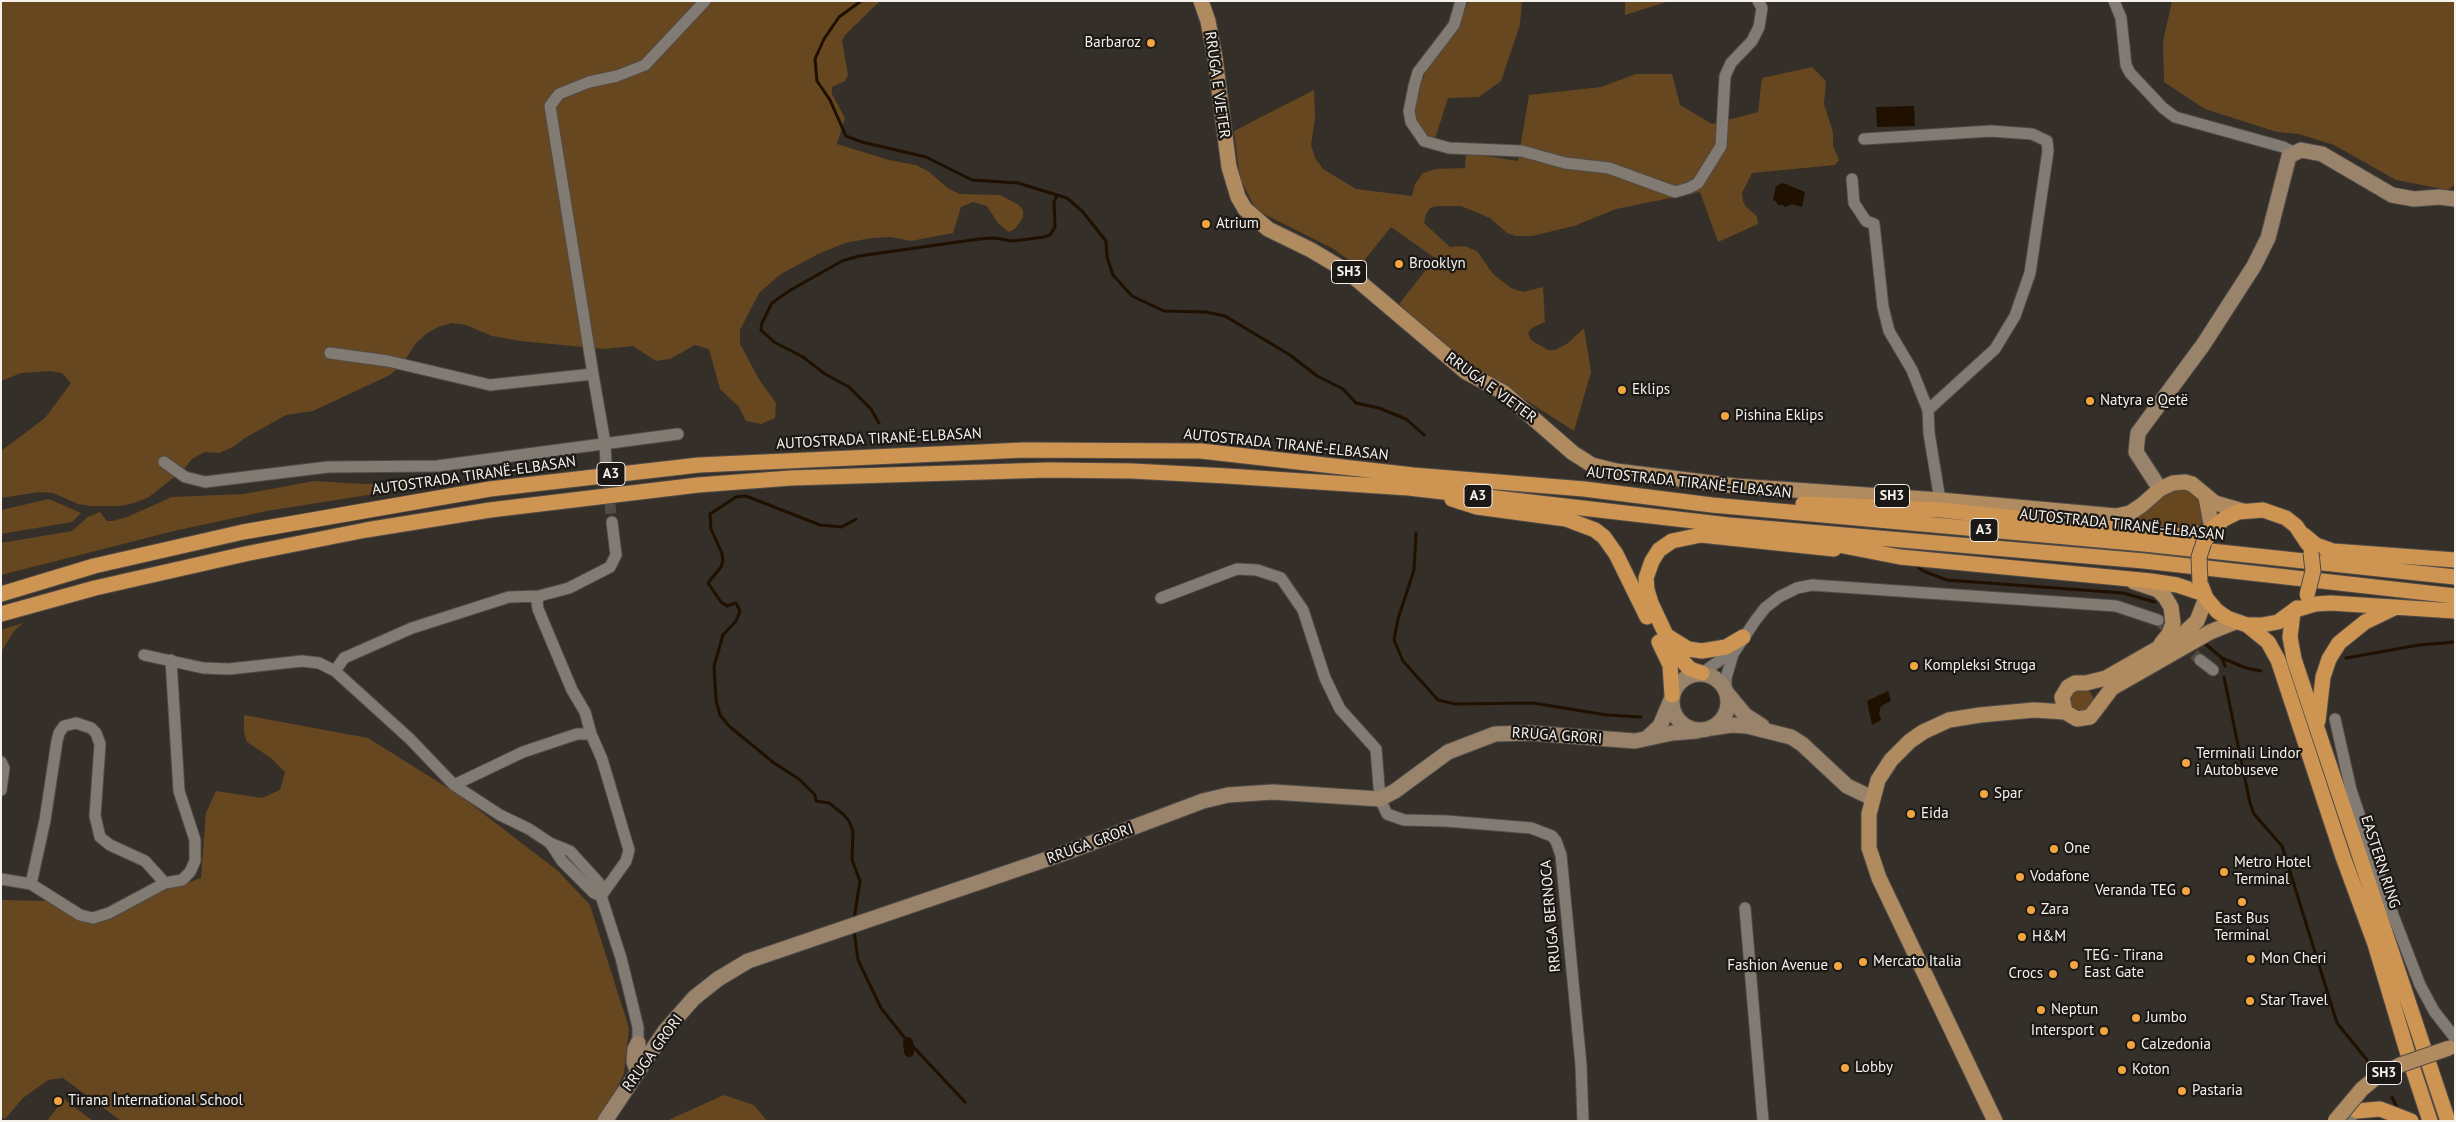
<!DOCTYPE html>
<meta charset="utf-8">
<style>
body{margin:0}
#map{position:relative;width:2456px;height:1122px;overflow:hidden;background:#352f29;font-family:"PT Sans",sans-serif}
canvas{display:block}
.frame{position:absolute;inset:0;border:2px solid #f5f1ed;pointer-events:none}
</style>
<div id="map">
<canvas width="2456" height="1122"></canvas>
<div class="frame"></div>
</div>
<script>
const g = document.querySelector('canvas').getContext('2d');
g.lineJoin = 'round';
function fillPath(path, color) { g.fillStyle = color; g.fill(path, 'evenodd'); }
const shape = rows => new Path2D(rows.map(r => 'M' + r).join(''));
function stroke(path, color, width, dash) { g.strokeStyle = color; g.lineWidth = width; g.lineCap = dash ? 'butt' : 'round'; g.setLineDash(dash || []); g.stroke(path); }
function write(font, color, halo, rows, align = 'center') {
  g.font = font + ' "PT Sans",sans-serif'; g.lineWidth = 4.5; g.setLineDash([]); g.textBaseline = 'middle'; g.strokeStyle = halo; g.fillStyle = color; for (const [text, x, y, turn = 0] of rows) {
    g.save(); g.translate(x, y); g.rotate((+turn || 0) * Math.PI / 180); g.textAlign = isNaN(turn) ? turn : align; if (halo) g.strokeText(text, 0, 0); g.fillText(text, 0, 0); g.restore();
  }
}
fillPath(shape([
 [1,1,880,1,845,35,842,41,848,75,845,81,832,87,832,94,845,118,837,144,889,160,916,165,928,171,949,189,960,194,1000,195,1019,205,1023,210,1023,217,1015,229,1009,232,998,223,987,206,973,202,961,207,953,233,911,241,891,237,871,238,845,243,818,254,781,274,759,293,740,330,740,344,760,381,776,403,775,418,761,424,746,421,739,407,720,389,709,349,695,345,670,359,656,361,633,346,604,349,520,341,492,336,466,325,452,323,438,327,426,334,416,343,401,366,390,375,313,411,286,415,245,438,233,447,219,453,205,452,192,459,183,470,149,497,134,503,120,506,91,506,78,504,53,493,39,492,1,498,1,451,45,418,71,383,62,373,49,371,21,373,1,381],
 [1469,1,1522,1,1520,25,1501,81,1479,97,1448,98,1434,142,1417,126,1413,105,1427,68,1454,34],
 [1625,1,1669,1,1625,15],
 [2172,1,2455,1,2455,184,2448,190,2396,180,2334,145,2299,134,2277,132,2205,109,2164,82,2163,42],
 [1812,67,1826,81,1824,104,1833,132,1833,146,1839,160,1835,165,1752,173,1742,193,1743,201,1746,207,1757,216,1758,224,1718,242,1700,192,1616,209,1574,226,1532,236,1516,236,1507,233,1490,218,1461,206,1437,206,1430,208,1426,214,1424,223,1450,247,1464,246,1477,251,1493,274,1511,288,1523,292,1543,287,1545,322,1532,328,1528,333,1531,340,1548,350,1555,350,1568,343,1584,328,1591,372,1574,431,1465,361,1399,304,1435,258,1391,227,1359,267,1332,248,1256,210,1240,178,1234,131,1314,90,1315,118,1311,145,1315,158,1323,169,1356,189,1412,196,1415,184,1423,173,1436,169,1465,168,1466,153,1518,161,1529,95,1601,87,1636,74,1672,74,1680,105,1712,124,1758,112,1762,78],
 [314,481,363,484,405,483,405,489,267,511,174,531,1,575,1,543,72,531,88,517,100,512,107,521,113,521,127,517,172,497,244,494],
 [2173,488,2189,489,2201,501,2204,519,2200,525,2186,530,2117,524,2130,521,2141,514],
 [49,499,81,513,72,522,1,534,1,510],
 [23,623,14,631,1,652,1,630],
 '2069 700a12 12 0 1 1 24 0a12 12 0 1 1-24 0Z',
 [244,715,368,738,459,795,558,871,590,905,629,1028,624,1074,599,1121,121,1121,63,1078,48,1080,23,1098,5,1119,1,1117,1,900,50,901,95,915,201,878,206,813,216,791,262,798,280,790,285,772,271,758,247,742,244,733],
 [724,1095,754,1105,767,1121,666,1121],
 [64,1099,93,1121,47,1121]
]), '#67471f');
fillPath(shape([
 [1914,106,1915,126,1877,127,1876,107],
 [1783,183,1805,192,1802,207,1792,204,1785,207,1783,205,1778,205,1776,201,1773,200,1776,186],
 [1888,691,1891,701,1881,706,1879,713,1881,720,1872,725,1867,701]
]), '#201000');
stroke(shape([
 [861,1,839,17,824,39,815,59,817,81,830,100,846,136,862,142,926,157,972,180,1018,183,1067,198,1082,211,1106,241,1107,257,1113,275,1132,296,1164,311,1206,312,1225,316,1290,355,1317,376,1343,389,1356,403,1379,408,1406,419,1424,435],
 [879,423,871,409,849,387,825,374,803,357,774,342,761,330,762,323,772,303,789,291,842,261,859,256,979,239,994,238,1013,241,1044,237,1050,235,1055,227,1054,202,1057,195],
 [1416,533,1414,570,1398,619,1394,640,1403,661,1438,700,1455,704,1533,703,1607,715,1641,717],
 [1916,565,1923,571,1947,580,2123,593,2155,602],
 [2203,642,2222,658,2246,668,2261,671],
 [2222,658,2225,666],
 [2346,658,2419,645,2455,642],
 [2224,677,2250,803,2254,814,2282,846,2337,1023,2367,1060],
 [854,919,860,881,852,860,853,831,849,821,843,814,829,803,816,801,815,795,799,779,774,763,729,726,720,715,716,700,714,666,723,635,736,621,740,611,736,603,727,606,721,602,708,583,721,567,723,561,722,553,711,529,710,514,736,497,746,496,820,525,842,527,856,519],
 [854,930,858,960,881,1008,904,1037,965,1102],
 [2392,1097,2398,1110]
]), '#201000', 3);
stroke(shape([
 [908,1042,909,1052]
]), '#201000', 10);
stroke(shape([
 [606,470,612,522],
 [2158,620,2200,660]
]), '#524c46', 11, [11, 5.5]);
const street = shape([
 [1461,1,1454,25,1418,72,1414,86,1409,111,1411,122,1424,141,1449,148,1522,151,1565,163,1609,168,1675,192,1689,188,1698,183,1721,146,1725,76,1731,63,1752,41,1759,27,1762,8,1758,1],
 [2114,1,2121,18,2126,65,2130,73,2163,108,2175,117,2283,147,2293,152],
 [1864,139,1991,131,2032,134,2047,141,2048,151,2030,273,2015,316,1995,349,1928,410,1929,433,1940,500],
 [1852,179,1854,203,1866,221,1874,224,1883,307,1889,331,1912,370,1928,410],
 [330,353,388,361,490,385,593,374,550,106,559,94,589,82,617,76,645,65,705,1],
 [593,374,605,443,606,465],
 [164,462,185,477,205,482,328,467,437,466,678,434],
 [539,596,537,602,538,609,572,690,585,712,591,734],
 [1161,598,1237,569,1257,570,1281,578,1303,610,1325,678,1340,709,1376,749,1380,799,1387,814,1404,820,1446,821,1531,828,1552,836,1556,841,1561,855,1581,1065,1583,1121],
 [144,655,203,668,229,669,302,661,319,663,335,671,410,739,454,785,500,815,529,829,550,843,570,851,600,884,601,896,621,958,638,1027,638,1043,642,1050],
 [2200,660,2213,670],
 [335,671,344,658,412,628,509,597,539,596,569,588,610,567,616,555,612,522],
 [1702,673,1719,661,1734,647],
 [1726,692,1726,678,1733,654,1755,621,1765,608,1779,597,1797,588,1812,585,2116,606,2158,620],
 [2335,719,2351,790,2393,915,2420,985,2434,1011,2455,1038],
 [1,762,4,768,1,790],
 [454,785,523,752,577,734,591,734,602,759,629,850,626,861,601,896],
 [550,843,562,861,594,893,601,896],
 [1,879,31,884,80,915,93,918,109,913,165,883],
 [31,884,45,820,57,741,59,733,64,726,76,723,91,728,96,733,100,744,95,816,100,837,110,845,145,861,165,883,182,880,190,872,195,861,195,840,179,791,171,660],
 [1745,908,1763,1121],
 [2346,1121,2357,1111]
]);
const secondary = shape([
 [2160,489,2136,452,2138,433,2203,345,2254,266,2268,238,2289,156,2301,150,2322,154,2392,195,2414,199,2439,197,2455,199],
 '1672 702a28 28 0 1 1 56 0a28 28 0 1 1-56 0Z',
 [1726,692,1745,715,1762,726],
 [1712,728,1731,725,1747,726,1791,737,1802,744,1847,786,1872,798],
 [1647,738,1660,726,1671,700],
 [638,1072,634,1062,635,1049,638,1043],
 [605,1121,665,1031,694,998,718,979,748,961,1062,854,1203,801,1228,795,1273,792,1380,799,1395,791,1448,752,1495,734,1530,733,1635,741,1672,733,1697,731]
]);
const primary = shape([
 [1201,1,1208,21,1215,58,1229,167,1238,197,1245,209,1268,229,1311,250,1348,272,1466,372,1503,392,1573,453,1592,465,1616,471,1736,486,1940,500,2116,516,2130,513,2142,505,2160,489,2173,483,2185,482,2192,484,2215,503,2243,511],
 [2206,497,2212,529],
 [2134,582,2158,590,2165,597,2171,607,2173,623,2169,634,2161,644],
 [2206,598,2197,621,2183,634,2106,678,2086,683,2075,683,2068,687,2062,697,2065,712,2077,719,2090,717,2112,688,2210,632,2235,622],
 [1995,1121,1879,878,1869,848,1869,814,1878,780,1891,760,1910,741,1923,732,1949,720,1980,715,2034,710,2065,712]
]);
const highway = shape([
 [1452,499,1477,507,1566,519,1595,530,1604,537,1616,554,1647,617],
 [1803,504,1941,510,2183,536,2211,531],
 [2304,535,2316,545,2333,551,2455,560],
 [2206,539,2212,529,2224,519,2238,512,2263,510,2286,518,2296,526,2308,544],
 [1823,542,1900,557,2151,581,2177,585,2204,594],
 [2201,585,2206,598,2217,611,2227,618,2247,625,2262,625,2278,622,2297,608],
 [1,594,94,566,243,532,490,489,699,465,1024,450,1201,451,1413,475,1584,489,1712,505,2144,544,2455,577],
 [2295,610,2315,604,2331,603,2455,611],
 [2293,612,2290,637,2294,659,2448,1121],
 [1,614,95,588,245,554,366,530,490,510,698,485,791,478,1048,470,1132,471,1227,476,1409,488,1729,525,2144,561,2455,596],
 [2247,625,2268,642,2278,660,2343,857,2375,944,2407,1051,2430,1121],
 [1667,636,1688,649,1702,651,1726,647,1743,637],
 [1659,642,1670,665,1672,695],
 [1702,673,1690,669,1674,652,1651,603,1647,590,1646,578,1652,561,1659,550,1672,541,1701,535,1834,549],
 [2318,721,2323,677,2329,659,2339,643,2365,622,2396,607],
 [2357,1111,2380,1109,2411,1121]
]);
stroke(street, '#514b47', 13);
stroke(secondary, '#514b47', 17);
stroke(primary, '#514b47', 17);
stroke(highway, '#514b47', 17);
stroke(street, '#827b74', 11);
stroke(secondary, '#99836a', 15);
stroke(primary, '#b08b60', 15);
stroke(highway, '#ce9552', 15);
const primaryBridge = shape([
 [2335,1121,2362,1089,2374,1079,2400,1065,2449,1048]
]);
const highwayBridge = shape([
 [2200,583,2199,557,2204,542],
 [2307,595,2313,571,2311,553]
]);
stroke(primaryBridge, '#514b47', 17, []);
stroke(highwayBridge, '#514b47', 17, []);
stroke(primaryBridge, '#b08b60', 15);
stroke(highwayBridge, '#ce9552', 15);
for (const [x, y, r, color] of [
 [1151,43,5,"#f2a541"],
 [1206,224,5,"#f2a541"],
 [1399,264,5,"#f2a541"],
 [1622,390,5,"#f2a541"],
 [2090,401,5,"#f2a541"],
 [1725,416,5,"#f2a541"],
 [1914,666,5,"#f2a541"],
 [2186,763,5,"#f2a541"],
 [1984,794,5,"#f2a541"],
 [1911,814,5,"#f2a541"],
 [2054,849,5,"#f2a541"],
 [2224,872,5,"#f2a541"],
 [2020,877,5,"#f2a541"],
 [2186,891,5,"#f2a541"],
 [2242,902,5,"#f2a541"],
 [2031,910,5,"#f2a541"],
 [2022,937,5,"#f2a541"],
 [2251,959,5,"#f2a541"],
 [1863,962,5,"#f2a541"],
 [2074,965,5,"#f2a541"],
 [1838,966,5,"#f2a541"],
 [2053,974,5,"#f2a541"],
 [2250,1001,5,"#f2a541"],
 [2041,1010,5,"#f2a541"],
 [2136,1018,5,"#f2a541"],
 [2104,1031,5,"#f2a541"],
 [2131,1045,5,"#f2a541"],
 [1845,1068,5,"#f2a541"],
 [2122,1070,5,"#f2a541"],
 [2182,1091,5,"#f2a541"],
 [58,1101,5,"#f2a541"]
]) { const dot = new Path2D(); dot.arc(x, y, r, 0, 2 * Math.PI); g.fillStyle = color; g.fill(dot); stroke(dot, '#1b1815', 2); }
for (const [x, y, w] of [
 [1349,272,35],
 [611,474,28],
 [1478,496,28],
 [1892,496,35],
 [1984,530,28],
 [2384,1073,35]
]) { const box = new Path2D(); box.roundRect(x - w / 2, y - 11.5, w, 23, 4); g.fillStyle = '#1b1815'; g.fill(box); stroke(box, '#f5f1ed', 1); }
write('bold 14px', '#f5f1ed', null, [
 ["SH3",1349,272],
 ["A3",611,474],
 ["A3",1478,496],
 ["SH3",1892,496],
 ["A3",1984,530],
 ["SH3",2384,1073]
]);
write('15px', '#f5f1ed', '#1b1815', [
 ["Barbaroz",1141,43,"right"],
 ["Atrium",1216,224],
 ["Brooklyn",1409,264],
 ["Eklips",1632,390],
 ["Natyra e Qetë",2100,401],
 ["Pishina Eklips",1735,416],
 ["Kompleksi Struga",1924,666],
 ["Terminali Lindor",2196,754],
 ["i Autobuseve",2196,771],
 ["Spar",1994,794],
 ["Eida",1921,814],
 ["One",2064,849],
 ["Metro Hotel",2234,863],
 ["Terminal",2234,880],
 ["Vodafone",2030,877],
 ["Veranda TEG",2176,891,"right"],
 ["Zara",2041,910],
 ["East Bus",2242,919,"center"],
 ["Terminal",2242,936,"center"],
 ["H&M",2032,937],
 ["TEG - Tirana",2084,956],
 ["East Gate",2084,973],
 ["Mon Cheri",2261,959],
 ["Mercato Italia",1873,962],
 ["Fashion Avenue",1828,966,"right"],
 ["Crocs",2043,974,"right"],
 ["Star Travel",2260,1001],
 ["Neptun",2051,1010],
 ["Jumbo",2146,1018],
 ["Intersport",2094,1031,"right"],
 ["Calzedonia",2141,1045],
 ["Lobby",1855,1068],
 ["Koton",2132,1070],
 ["Pastaria",2192,1091],
 ["Tirana International School",68,1101]
], 'left');
write('15px', '#f5f1ed', '#1b1815', [
 ["RRUGA E VJETER",1217,85,82],
 ["RRUGA E VJETER",1491,388,36],
 ["AUTOSTRADA TIRANË-ELBASAN",879,439,-3],
 ["AUTOSTRADA TIRANË-ELBASAN",1286,445,6],
 ["AUTOSTRADA TIRANË-ELBASAN",474,476,-8],
 ["AUTOSTRADA TIRANË-ELBASAN",1689,483,6],
 ["AUTOSTRADA TIRANË-ELBASAN",2122,525,6],
 ["RRUGA GRORI",1557,736,4],
 ["RRUGA GRORI",1090,844,-20],
 ["EASTERN RING",2380,862,72],
 ["RRUGA BERNOCA",1551,916,-95],
 ["RRUGA GRORI",653,1053,-54]
]);
</script>
